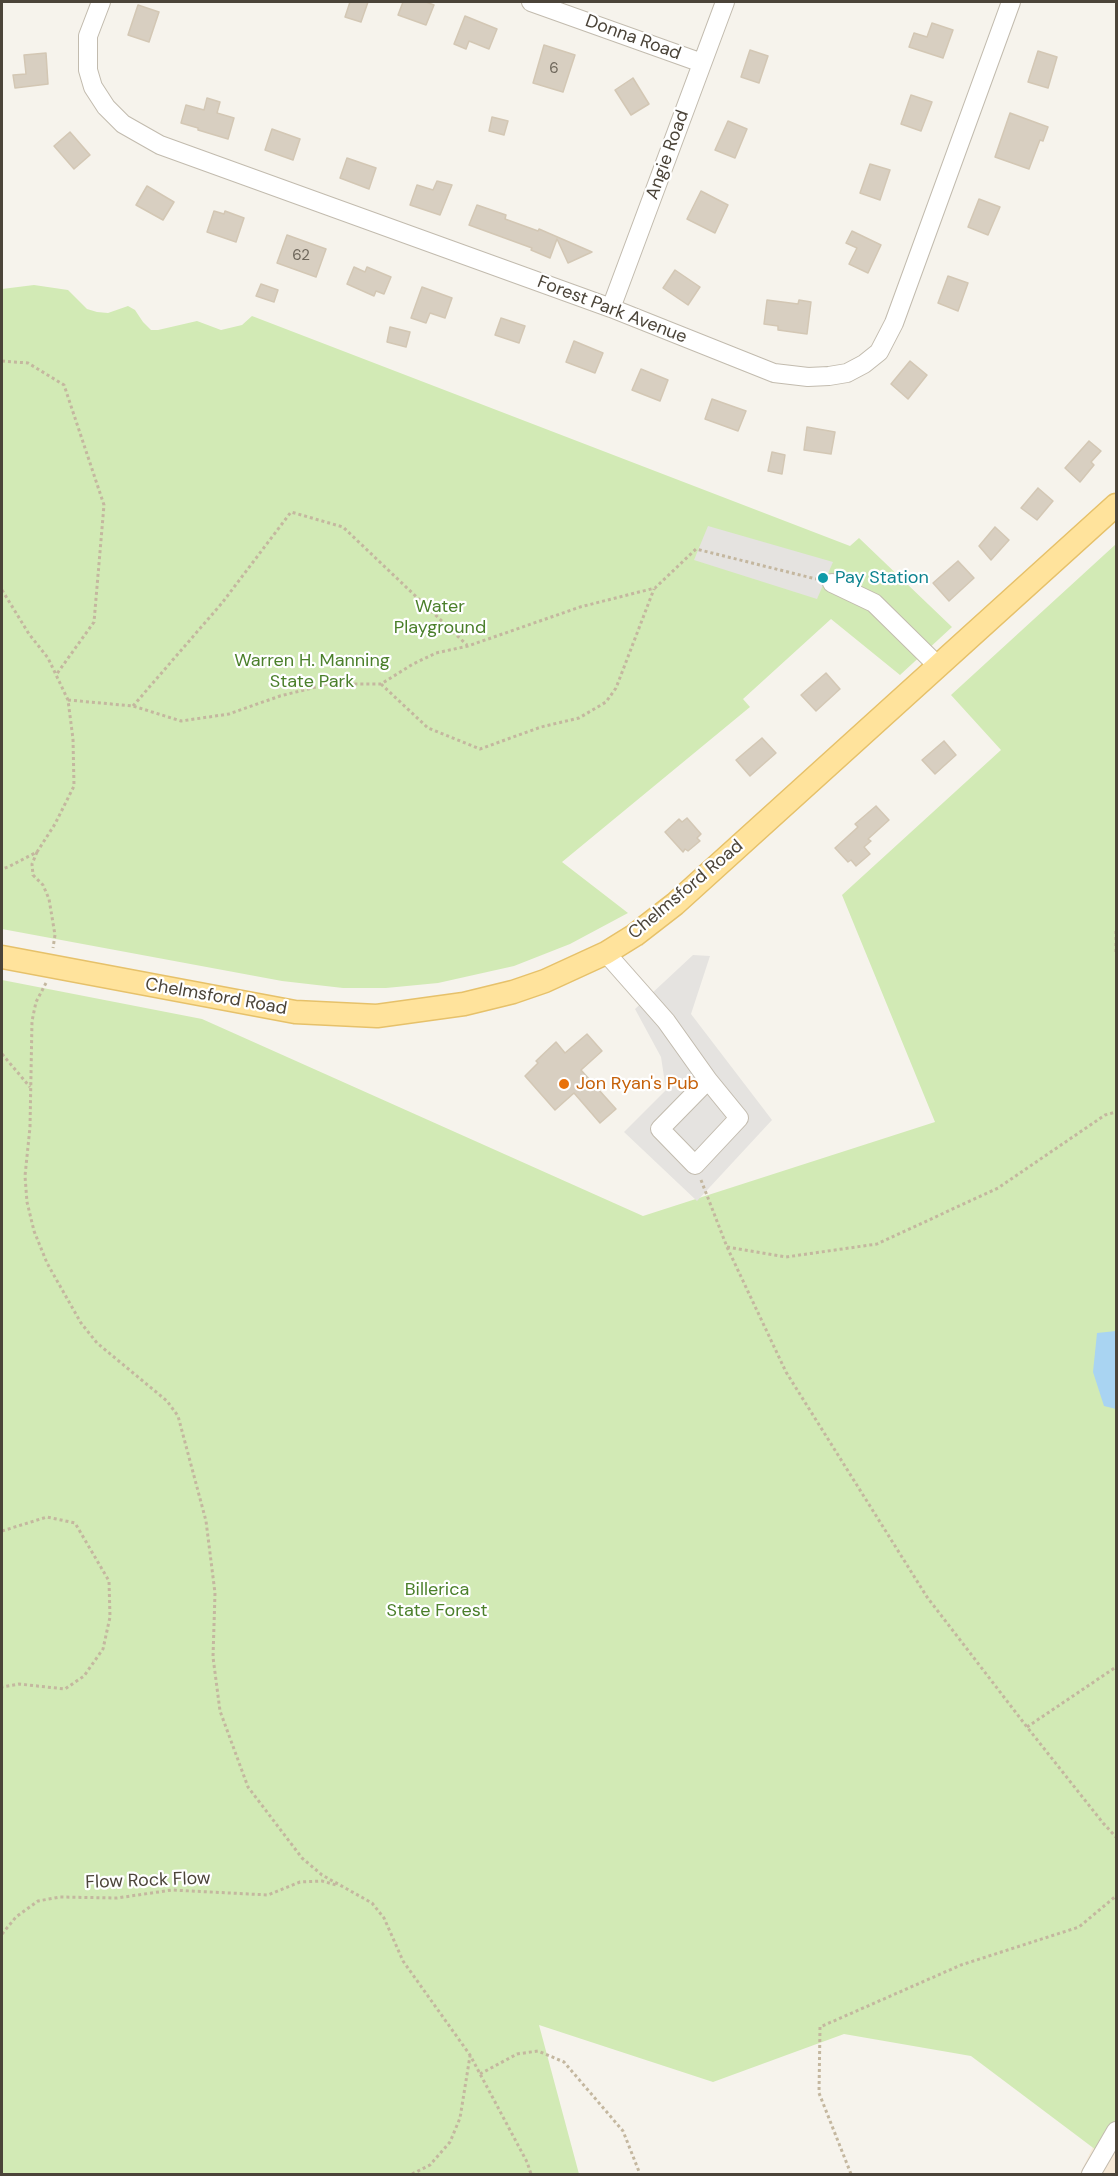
<!DOCTYPE html>
<style>
body{margin:0}
#map{position:relative;width:1118px;height:2176px;overflow:hidden;background:#f6f3ec;font-family:"DM Sans",sans-serif}
canvas{display:block}
.frame{position:absolute;inset:0;border:3px solid #4b4439;pointer-events:none}
</style>
<div id="map">
<canvas width="1118" height="2176"></canvas>
<div class="frame"></div>
</div>
<script>
const g = document.querySelector('canvas').getContext('2d');
g.lineJoin = 'round';
function fillPath(path, color) { g.fillStyle = color; g.fill(path, 'evenodd'); }
const shape = rows => new Path2D(rows.map(r => 'M' + r).join(''));
function stroke(path, color, width, dash) { g.strokeStyle = color; g.lineWidth = width; g.lineCap = dash ? 'butt' : 'round'; g.setLineDash(dash || []); g.stroke(path); }
function write(font, color, halo, rows, align = 'center') {
  g.font = font + ' "DM Sans",sans-serif'; g.lineWidth = 4.5; g.setLineDash([]); g.textBaseline = 'middle'; g.strokeStyle = halo; g.fillStyle = color; for (const [text, x, y, turn = 0] of rows) {
    g.save(); g.translate(x, y); g.rotate((+turn || 0) * Math.PI / 180); g.textAlign = isNaN(turn) ? turn : align; if (halo) g.strokeText(text, 0, 0); g.fillText(text, 0, 0); g.restore();
  }
}
fillPath(shape([
 [1116,2092,1116,2174,1080,2174,1111,2109]
]), '#f7ead8');
fillPath(shape([
 [34,285,68,290,87,309,97,312,108,313,128,306,135,310,143,322,151,330,158,330,197,321,221,330,242,325,252,316,850,546,859,538,952,627,900,675,831,619,743,699,750,707,562,862,628,913,570,944,514,966,438,983,386,988,343,988,282,981,2,929,2,289],
 [1116,544,1116,2120,1100,2153,971,2056,844,2034,713,2082,539,2025,579,2174,2,2174,2,980,202,1019,643,1216,935,1122,842,895,1001,750,951,695]
]), '#d2eab5');
fillPath(shape([
 [708,526,833,562,817,599,694,560],
 [693,955,710,956,691,1014,772,1120,697,1201,624,1132,666,1090,661,1057,635,1009]
]), '#e5e3e0');
fillPath(shape([
 [1116,1331,1116,1409,1104,1406,1093,1372,1097,1333]
]), '#a9d4f2');
const building = shape([
 [350,2,368,2,361,22,345,17,350,2],
 [403,2,426,2,434,5,426,25,398,15,403,2],
 [138,5,159,12,149,42,128,35,138,5],
 [465,16,497,29,489,49,469,41,466,49,454,44,465,16],
 [932,23,953,30,943,58,909,47,914,33,927,37,932,23],
 [544,45,575,55,563,92,533,83,544,45],
 [750,50,768,56,759,83,741,77,750,50],
 [1038,51,1057,57,1048,88,1028,82,1038,51],
 [46,53,48,84,15,88,13,75,26,74,24,55,46,53],
 [633,78,649,104,631,115,615,90,633,78],
 [911,95,932,102,921,131,901,124,911,95],
 [207,98,220,102,217,113,234,118,228,139,198,130,198,128,181,123,186,105,204,110,207,98],
 [1010,113,1048,127,1043,141,1040,140,1029,169,995,157,1010,113],
 [492,117,508,121,504,135,489,131,492,117],
 [728,121,747,129,735,158,715,150,728,121],
 [272,129,300,139,293,160,265,150,272,129],
 [70,132,90,155,74,169,54,146,70,132],
 [347,158,376,168,369,189,340,178,347,158],
 [870,164,890,170,880,200,860,193,870,164],
 [437,181,452,185,440,215,410,205,417,185,433,190,437,181],
 [147,186,174,202,163,220,136,205,147,186],
 [701,191,728,205,715,233,687,219,701,191],
 [979,199,1000,207,988,235,968,227,979,199],
 [477,205,506,215,505,219,538,231,539,229,592,252,568,263,557,239,550,258,531,250,532,248,469,225,477,205],
 [214,211,224,214,225,211,244,218,236,242,207,232,214,211],
 [852,231,881,245,868,273,849,264,857,248,846,243,852,231],
 [287,235,326,249,316,277,277,263,287,235],
 [354,267,365,272,367,267,391,277,384,294,376,291,374,296,347,284,354,267],
 [675,270,700,287,688,305,663,288,675,270],
 [948,276,968,283,958,311,938,303,948,276],
 [261,284,278,290,274,302,256,296,261,284],
 [422,287,452,298,445,318,430,313,426,323,411,318,422,287],
 [767,300,798,304,799,300,811,302,807,334,778,330,778,326,764,324,767,300],
 [501,318,525,326,519,343,495,335,501,318],
 [390,327,410,332,406,347,387,342,390,327],
 [574,341,603,353,595,373,566,362,574,341],
 [910,361,927,375,908,399,891,384,910,361],
 [641,369,668,380,660,401,632,390,641,369],
 [712,399,746,411,738,431,705,419,712,399],
 [807,427,835,432,831,454,804,450,807,427],
 [1089,441,1101,451,1091,462,1094,465,1080,482,1065,468,1089,441],
 [772,452,785,455,782,474,768,471,772,452],
 [1038,488,1053,501,1037,520,1021,508,1038,488],
 [995,527,1009,540,991,560,979,546,995,527],
 [958,561,974,578,949,601,933,583,958,561],
 [826,673,840,689,816,711,801,695,826,673],
 [762,738,776,753,750,776,736,760,762,738],
 [944,741,956,755,935,774,922,760,944,741],
 [876,806,889,820,868,839,871,841,864,847,870,854,856,866,851,860,848,862,835,848,858,827,855,824,876,806],
 [687,818,701,834,697,838,700,841,688,851,685,849,683,852,665,832,679,819,682,822,687,818],
 [587,1034,602,1051,581,1070,616,1109,600,1123,574,1093,555,1110,525,1076,538,1063,536,1061,556,1042,565,1053,587,1034]
]);
fillPath(building, '#d8cfc1');
stroke(building, '#d3c7b4', 1.5);
const minor = shape([
 [101,2,88,36,88,70,93,87,106,107,123,124,160,145,611,308,774,373,808,377,829,376,847,373,864,364,879,352,894,323,1011,2],
 [531,2,702,63],
 [611,308,725,2],
 [832,583,874,603,938,666],
 [606,953,666,1021,708,1080,739,1118,695,1165,660,1129,708,1080],
 [1091,2174,1116,2131]
]);
const major = shape([
 [2,957,295,1012,377,1016,464,1004,513,992,545,981,606,953,635,935,675,904,1116,505]
]);
stroke(minor, '#c2bbae', 20);
stroke(major, '#e6c16a', 25);
stroke(shape([
 [2,361,28,363,64,385,104,505,94,622,56,675],
 [2,590,29,634,48,658,68,700,73,739,74,786,55,824,37,852,8,867,2,869],
 [381,684,428,728,480,749,541,727,579,718,606,702,616,688,654,589],
 [68,700,133,706,181,721,229,714,280,696,328,684,381,684,413,664,436,653,468,646,580,607,655,588,696,549,816,579],
 [133,706,222,603,291,512,343,527,467,645],
 [37,852,32,864,33,875,43,885,49,899,55,935,53,948],
 [1116,931,1116,954],
 [46,983,36,1002,32,1021,30,1127,25,1176,27,1202,34,1231,47,1263,81,1323,97,1343,167,1401,178,1416,206,1521,215,1593,213,1657,220,1711,248,1787,302,1858,322,1875,372,1903,384,1918,403,1961,470,2055,527,2162,531,2174],
 [2,1054,30,1087],
 [701,1180,727,1247,786,1372,927,1597,1027,1727,1103,1823,1116,1837],
 [727,1247,786,1257,877,1244,998,1188,1105,1115,1116,1112],
 [2,1531,47,1517,75,1523,109,1581,110,1617,103,1649,84,1676,65,1689,19,1684,2,1687],
 [1027,1727,1116,1667],
 [2,1934,16,1917,38,1901,60,1897,117,1898,172,1890,268,1895,300,1882,322,1881,336,1885],
 [480,2074,517,2054,538,2051,564,2062,623,2131,640,2174],
 [412,2174,430,2165,450,2142,460,2118,470,2056],
 [851,2174,819,2093,820,2027,961,1965,1079,1927,1116,1896]
]), '#c4b79f', 3, [3, 3]);
stroke(minor, '#fff', 18);
stroke(major, '#ffe39c', 22);
for (const [x, y, r, color] of [
 [823,578,6,"#0f9aa8"],
 [564,1084,6,"#e8710a"]
]) { const dot = new Path2D(); dot.arc(x, y, r, 0, 2 * Math.PI); g.fillStyle = color; g.fill(dot); stroke(dot, '#fff', 2); }
write('15px', '#6e675b', null, [
 ["6",554,69],
 ["62",301,256]
]);
write('18px', '#4b4439', '#fff', [
 ["Donna Road",633,38,20],
 ["Angie Road",668,155,-70],
 ["Forest Park Avenue",612,310,21],
 ["Chelmsford Road",686,890,-40],
 ["Chelmsford Road",216,997,10],
 ["Flow Rock Flow",148,1881,-2]
]);
write('18px', '#0d838f', '#fff', [
 ["Pay Station",835,578]
], 'left');
write('18px', '#4a7f2a', '#fff', [
 ["Water",440,607],
 ["Playground",440,628],
 ["Warren H. Manning",312,661],
 ["State Park",312,682],
 ["Billerica",437,1590],
 ["State Forest",437,1611]
]);
write('18px', '#c56008', '#fff', [
 ["Jon Ryan's Pub",576,1084]
], 'left');
</script>
